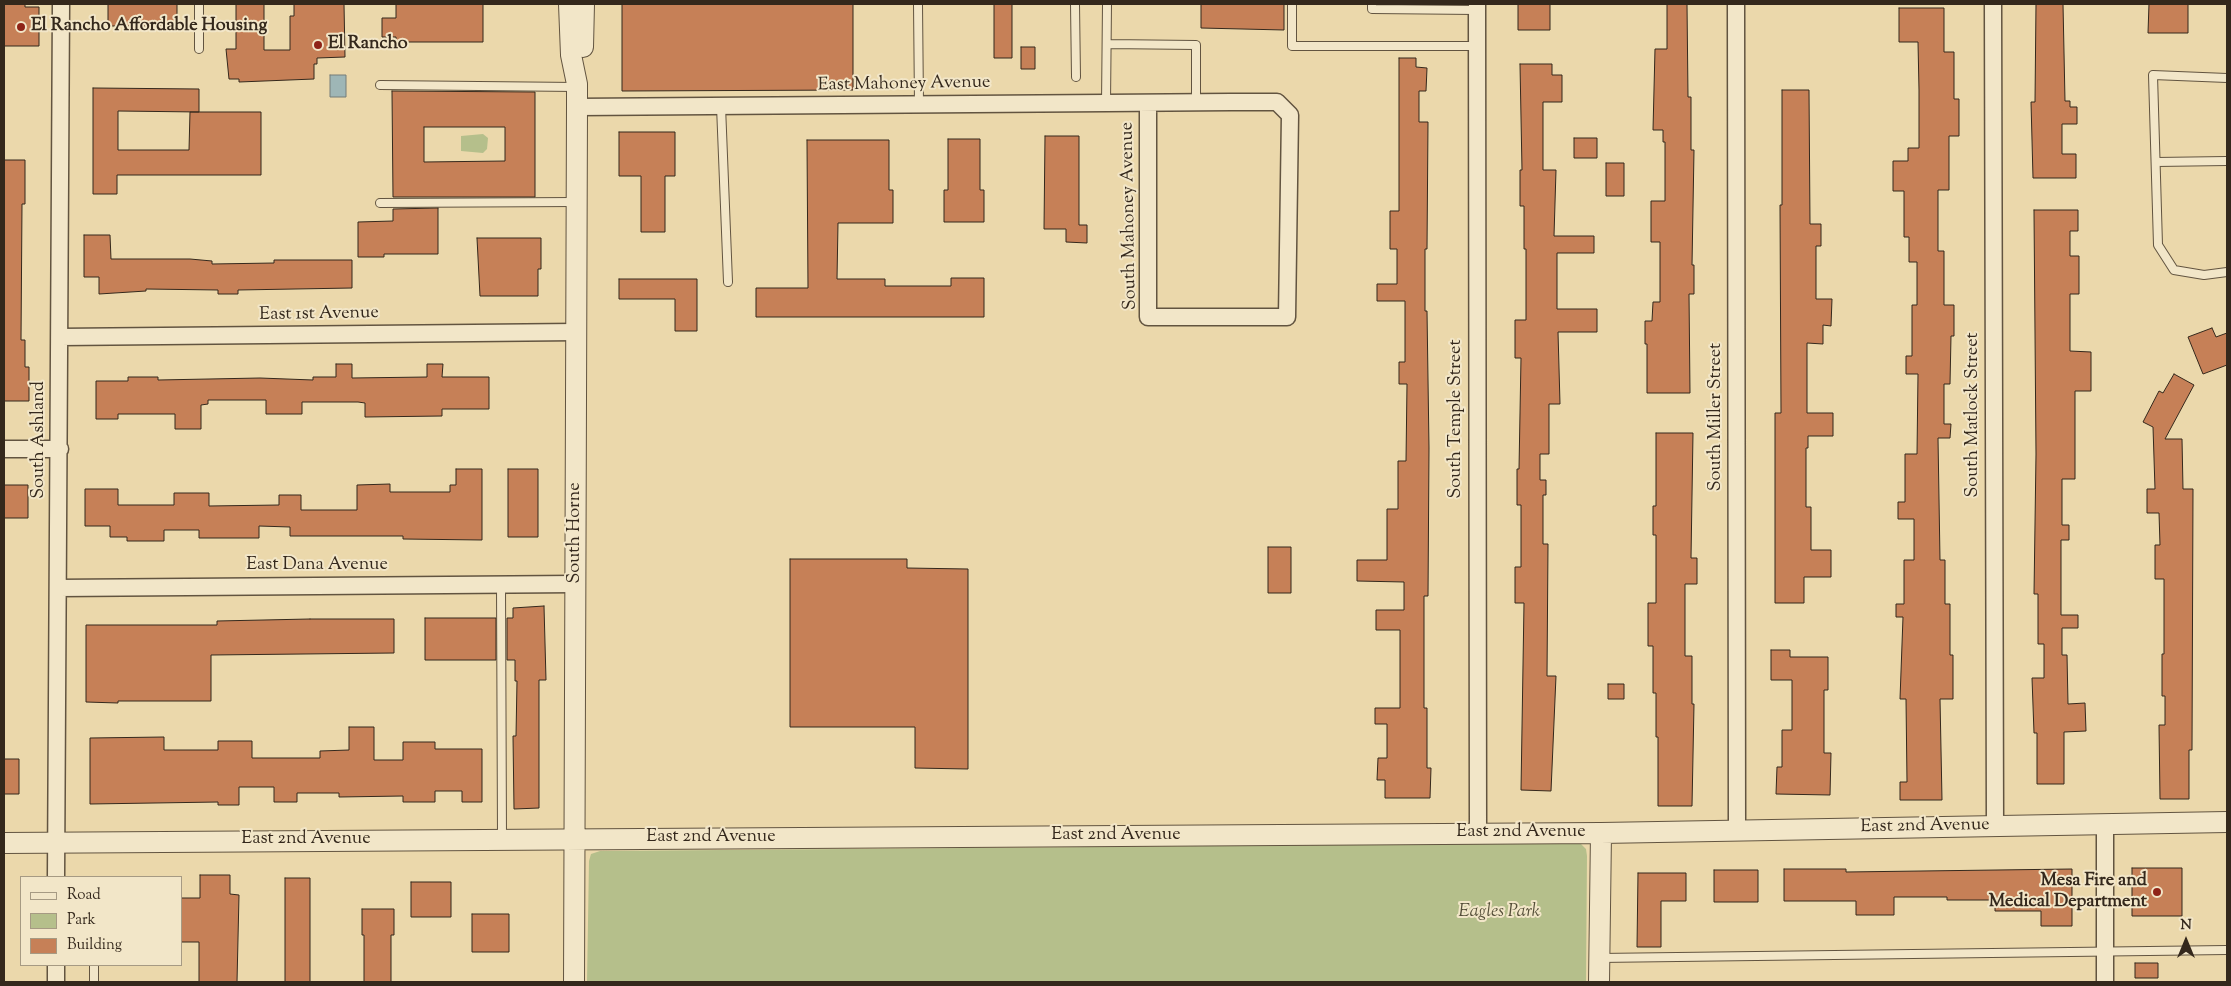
<!DOCTYPE html>
<style>
body{margin:0}
#map{position:relative;width:2231px;height:986px;overflow:hidden;background:#ebd8ab;font-family:"Sorts Mill Goudy",serif}
canvas{display:block}
.frame{position:absolute;inset:0;border:5px solid #34281c;pointer-events:none}
.legend{position:absolute;left:20px;top:876px;width:162px;height:90px;box-sizing:border-box;background:#f2e6c8;border:1px solid #a69a83;margin:0;padding:6px 9px;list-style:none;font-size:15px;color:#34281c}
.legend li{display:flex;align-items:center;gap:10px;height:25px}
.legend b{width:25px;border:1px solid #a69a83}
.north{position:absolute;left:2161px;top:916px;width:50px;height:50px;-webkit-text-stroke:4px #f2e6c8;paint-order:stroke;rotate:0deg;font-size:14px;font-weight:700;line-height:20px;text-align:center;color:#34281c}
.north::after{content:'';display:block;margin:auto;width:18px;height:22px;background:#34281c;clip-path:polygon(50% 0,100% 100%,50% 72%,0 100%)}
</style>
<div id="map">
<canvas width="2231" height="986"></canvas>
<div class="frame"></div>
<ul class="legend">
<li><b style="height:6px;background:#f2e6c8"></b>Road</li>
<li><b style="height:14px;background:#b5bf8b"></b>Park</li>
<li><b style="height:14px;background:#c68057"></b>Building</li>
</ul>
<div class="north">N</div>
</div>
<script>
const g = document.querySelector('canvas').getContext('2d');
g.lineJoin = 'round';
function fillPath(path, color) { g.fillStyle = color; g.fill(path, 'evenodd'); }
const shape = rows => new Path2D(rows.map(r => 'M' + r).join(''));
function stroke(path, color, width, dash) { g.strokeStyle = color; g.lineWidth = width; g.lineCap = dash ? 'butt' : 'round'; g.setLineDash(dash || []); g.stroke(path); }
function write(font, color, halo, rows, align = 'center') {
  g.font = font + ' "Sorts Mill Goudy",serif'; g.lineWidth = 4; g.setLineDash([]); g.textBaseline = 'middle'; g.strokeStyle = halo; g.fillStyle = color; for (const [text, x, y, turn = 0] of rows) {
    g.save(); g.translate(x, y); g.rotate((+turn || 0) * Math.PI / 180); g.textAlign = isNaN(turn) ? turn : align; if (halo) g.strokeText(text, 0, 0); g.fillText(text, 0, 0); g.restore();
  }
}
fillPath(shape([
 [483,134,488,138,487,149,483,153,461,151,461,136],
 [1575,843,1581,844,1586,849,1587,856,1586,982,587,982,589,861,591,854,600,851]
]), '#b5bf8b');
const water = shape([
 [330,75,346,75,346,97,330,97,330,75]
]);
fillPath(water, '#9eb6b6');
stroke(water, '#747d78', 1);
const building = shape([
 [4,4,25,4,25,7,39,7,39,46,4,46,4,4],
 [108,4,177,4,177,26,108,26,108,4],
 [236,4,264,4,264,50,290,50,290,16,294,16,294,4,344,4,345,57,317,58,317,64,314,64,314,79,239,82,239,79,229,79,226,49,236,49,236,4],
 [396,4,483,4,483,42,396,42,396,37,382,37,382,18,396,18,396,4],
 [622,4,853,4,853,90,622,91,622,4],
 [994,4,1012,4,1012,58,994,58,994,4],
 [1201,4,1284,4,1284,30,1201,28,1201,4],
 [1518,4,1550,4,1550,30,1518,30,1518,4],
 [1667,4,1687,4,1688,97,1691,97,1691,150,1694,150,1692,265,1694,265,1694,294,1689,294,1690,393,1647,393,1647,344,1645,344,1645,321,1652,321,1653,302,1660,302,1660,242,1651,242,1651,201,1665,201,1665,142,1663,142,1663,130,1653,130,1655,49,1667,49,1667,4],
 [2036,4,2063,4,2065,101,2070,101,2070,107,2077,107,2077,124,2062,124,2062,154,2076,154,2076,178,2033,178,2031,102,2035,102,2036,4],
 [2149,4,2188,4,2188,33,2148,33,2149,4],
 [1899,8,1944,8,1944,52,1954,52,1954,99,1959,99,1959,136,1949,136,1949,190,1938,190,1938,251,1944,251,1944,305,1954,305,1954,336,1951,336,1950,384,1944,384,1944,424,1951,424,1950,438,1938,438,1940,560,1945,560,1945,604,1950,604,1950,655,1953,655,1953,699,1940,699,1942,800,1900,800,1900,782,1907,782,1906,699,1900,699,1903,617,1896,617,1896,604,1904,604,1904,560,1914,560,1914,519,1898,519,1898,502,1905,502,1905,454,1917,454,1918,374,1906,374,1906,356,1912,356,1912,305,1917,305,1917,262,1909,262,1909,237,1904,237,1904,191,1893,191,1893,161,1908,161,1908,148,1919,148,1919,90,1918,42,1899,42,1899,8],
 [1021,47,1035,47,1035,69,1021,69,1021,47],
 [1399,58,1416,58,1416,67,1427,68,1426,91,1419,91,1419,122,1428,122,1427,249,1425,249,1425,311,1427,311,1429,448,1428,596,1424,596,1424,708,1427,708,1427,768,1431,768,1430,798,1385,798,1385,780,1377,780,1378,758,1387,758,1387,724,1375,724,1375,708,1400,708,1400,630,1376,630,1376,610,1404,610,1404,582,1357,581,1357,560,1387,560,1387,509,1398,509,1398,461,1406,461,1407,384,1399,384,1399,362,1405,362,1405,301,1377,301,1377,284,1397,284,1397,249,1390,249,1390,211,1399,211,1399,58],
 [1520,64,1552,64,1552,75,1562,75,1562,102,1543,102,1543,170,1556,170,1554,236,1594,236,1594,253,1557,253,1557,309,1597,309,1597,332,1558,332,1560,404,1549,404,1549,454,1540,454,1540,480,1546,480,1546,495,1543,495,1543,544,1548,544,1547,676,1556,676,1551,791,1521,790,1524,603,1515,603,1515,567,1521,567,1521,505,1517,505,1517,469,1519,469,1521,358,1515,358,1515,320,1526,320,1526,249,1524,249,1524,206,1520,206,1520,170,1522,170,1520,64],
 [93,88,199,89,199,112,118,111,118,150,189,150,190,112,261,112,261,175,117,175,117,194,93,194,93,88],
 [1782,90,1809,90,1810,224,1821,224,1821,246,1816,246,1816,299,1832,299,1831,326,1823,325,1823,344,1807,343,1807,413,1833,413,1833,436,1808,436,1808,448,1806,448,1806,507,1811,507,1811,550,1831,550,1831,577,1804,577,1804,603,1775,603,1775,413,1781,413,1780,205,1782,205,1782,90],
 [392,91,535,92,535,197,393,197,392,91],
 [424,127,505,127,505,161,424,162,424,127],
 [619,132,675,132,675,176,665,176,665,232,641,232,641,176,619,176,619,132],
 [1045,136,1079,136,1079,225,1087,225,1087,243,1066,242,1066,229,1044,229,1045,136],
 [1574,138,1597,138,1597,158,1574,158,1574,138],
 [948,139,980,139,980,190,984,190,984,222,944,222,944,190,948,190,948,139],
 [807,140,889,140,889,190,893,190,893,223,838,223,837,279,885,279,885,286,951,286,951,278,984,278,984,317,756,317,756,288,808,288,807,140],
 [4,160,25,160,25,204,22,204,21,340,25,340,25,367,29,367,29,401,4,401,4,160],
 [1606,163,1624,163,1624,196,1606,196,1606,163],
 [438,208,438,254,384,254,384,257,358,257,358,222,393,221,393,209,438,208],
 [2034,210,2078,210,2078,231,2070,231,2070,256,2079,256,2079,294,2070,294,2070,351,2091,352,2091,391,2075,391,2075,479,2062,479,2062,525,2069,525,2069,540,2061,540,2061,615,2078,615,2078,628,2062,628,2062,655,2067,655,2068,704,2085,703,2086,731,2064,732,2064,784,2037,784,2037,733,2034,733,2032,678,2044,678,2044,644,2038,644,2038,594,2034,594,2036,454,2034,210],
 [84,235,110,235,111,259,190,259,212,261,212,264,274,263,274,260,352,260,352,288,238,290,238,294,218,294,218,290,146,289,146,291,99,294,99,277,84,277,84,235],
 [477,238,541,238,541,269,538,269,538,296,480,296,477,238],
 [619,279,697,279,697,331,675,331,675,299,619,299,619,279],
 [2212,328,2216,337,2227,333,2227,365,2203,374,2188,337,2212,328],
 [336,364,352,364,352,378,427,377,427,364,443,364,442,377,489,377,489,409,442,409,442,416,365,417,365,403,358,402,302,402,302,414,266,414,266,400,208,400,208,404,201,405,201,429,175,429,175,414,118,414,118,419,96,419,96,381,128,381,128,377,158,377,158,380,260,378,313,380,313,377,336,377,336,364],
 [2174,374,2194,385,2165,439,2182,439,2183,489,2193,489,2192,750,2189,750,2189,799,2160,799,2159,725,2165,725,2165,696,2162,696,2162,654,2164,654,2164,579,2155,579,2155,545,2160,545,2159,513,2147,513,2147,489,2155,489,2153,427,2143,422,2159,391,2163,393,2174,374],
 [1656,433,1693,433,1691,558,1697,558,1697,584,1685,584,1685,656,1692,656,1692,704,1694,704,1692,806,1658,806,1658,737,1656,737,1656,693,1653,693,1653,646,1648,646,1648,603,1656,603,1656,535,1653,535,1653,506,1656,506,1656,433],
 [456,469,482,469,482,540,403,539,403,536,290,536,290,527,259,526,259,538,199,538,199,530,164,530,164,541,127,541,127,537,110,537,110,526,85,526,85,489,118,489,118,505,174,505,174,493,209,493,209,506,279,505,279,495,301,495,301,510,357,510,357,485,390,484,390,492,450,492,450,485,456,485,456,469],
 [508,469,538,469,538,537,508,537,508,469],
 [4,485,28,485,28,518,4,518,4,485],
 [1268,547,1291,547,1291,593,1268,593,1268,547],
 [790,559,907,559,907,568,968,569,968,769,915,768,915,727,790,727,790,559],
 [544,606,546,680,539,680,539,808,514,809,513,736,516,736,517,681,515,681,515,660,507,660,507,618,513,618,513,608,544,606],
 [425,618,496,618,496,660,425,660,425,618],
 [310,619,394,619,394,653,211,655,211,701,118,701,118,703,86,702,86,625,217,625,217,621,310,619],
 [1771,650,1790,650,1790,657,1828,657,1828,690,1824,690,1824,753,1831,753,1830,795,1776,794,1777,767,1782,767,1782,730,1792,730,1792,680,1771,680,1771,650],
 [1608,684,1624,684,1624,699,1608,699,1608,684],
 [349,727,374,727,374,760,403,760,403,742,435,742,435,749,482,749,482,802,462,802,462,791,435,791,435,802,403,802,403,796,339,797,339,793,297,793,297,802,274,802,274,787,239,787,239,805,218,805,218,802,90,804,90,738,164,737,164,750,218,750,218,741,252,741,252,758,320,758,320,751,349,750,349,727],
 [4,759,19,759,19,794,4,794,4,759],
 [2132,868,2182,868,2182,916,2132,916,2132,868],
 [1784,869,1846,869,1846,872,2072,869,2072,926,2041,926,2041,911,1995,911,1995,900,1947,900,1947,897,1894,897,1894,915,1856,915,1856,901,1784,901,1784,869],
 [1714,870,1758,870,1758,902,1714,902,1714,870],
 [1638,873,1686,873,1686,901,1661,901,1661,947,1637,947,1638,873],
 [200,875,230,875,230,894,239,895,237,982,199,982,199,942,181,942,181,898,200,898,200,875],
 [285,878,310,878,310,982,285,982,285,878],
 [411,882,451,882,451,917,411,917,411,882],
 [362,909,394,909,394,935,391,935,391,982,364,982,364,935,362,935,362,909],
 [472,914,509,914,509,952,472,952,472,914],
 [2135,963,2158,963,2158,978,2135,978,2135,963]
]);
fillPath(building, '#c68057');
stroke(building, '#34281c', 1);
const service = shape([
 [918,4,919,105],
 [1075,4,1076,77],
 [1292,4,1292,46,1477,46],
 [1372,4,1372,9,1477,10],
 [1107,44,1196,45,1196,103],
 [199,49,199,4],
 [2227,78,2153,75,2158,245,2174,270,2204,275,2227,272],
 [380,85,577,87],
 [1106,103,1107,4],
 [721,106,728,282],
 [2156,162,2227,161],
 [380,203,576,202],
 [501,585,502,839],
 [1599,958,2227,950],
 [94,982,94,965]
]);
const minor = shape([
 [1477,4,1478,833],
 [1736,4,1737,830],
 [1993,4,1995,827],
 [577,107,1106,103,1231,102,1277,102,1290,115,1287,317,1148,317,1148,103],
 [60,337,577,332],
 [4,449,60,449],
 [58,588,576,584],
 [56,877,61,4],
 [56,965,56,982],
 [2105,982,2105,824]
]);
const tertiary = shape([
 [569,4,571,55,577,84,577,107,574,982],
 [583,47,584,4],
 [4,843,1601,833,2227,822],
 [1599,982,1601,833]
]);
stroke(service, '#625440', 10);
stroke(minor, '#625440', 19);
stroke(tertiary, '#625440', 22);
stroke(service, '#f2e6c8', 8);
stroke(minor, '#f2e6c8', 16);
stroke(tertiary, '#f2e6c8', 20);
for (const [x, y, r, color] of [
 [21,27,5,"#8f2418"],
 [318,45,5,"#8f2418"],
 [2157,892,5,"#8f2418"]
]) { const dot = new Path2D(); dot.arc(x, y, r, 0, 2 * Math.PI); g.fillStyle = color; g.fill(dot); stroke(dot, '#f2e6c8', 2); }
write('bold 18px', '#34281c', '#f2e6c8', [
 ["El Rancho Affordable Housing",31,27],
 ["El Rancho",328,45],
 ["Mesa Fire and",2147,882,"right"],
 ["Medical Department",2147,903,"right"]
], 'left');
write('18px', '#34281c', '#f2e6c8', [
 ["East Mahoney Avenue",904,85,-1],
 ["South Mahoney Avenue",1130,216,-91],
 ["East 1st Avenue",319,315,-1],
 ["South Matlock Street",1974,415,-90],
 ["South Miller Street",1717,417,-90],
 ["South Temple Street",1457,419,-90],
 ["South Ashland",40,440,-90],
 ["South Horne",576,533,-90],
 ["East Dana Avenue",317,566],
 ["East 2nd Avenue",1925,827,-1],
 ["East 2nd Avenue",1521,833],
 ["East 2nd Avenue",1116,836],
 ["East 2nd Avenue",711,838],
 ["East 2nd Avenue",306,840]
]);
write('italic 18px', '#544e38', '#f2e6c8', [
 ["Eagles Park",1499,913]
]);
</script>
